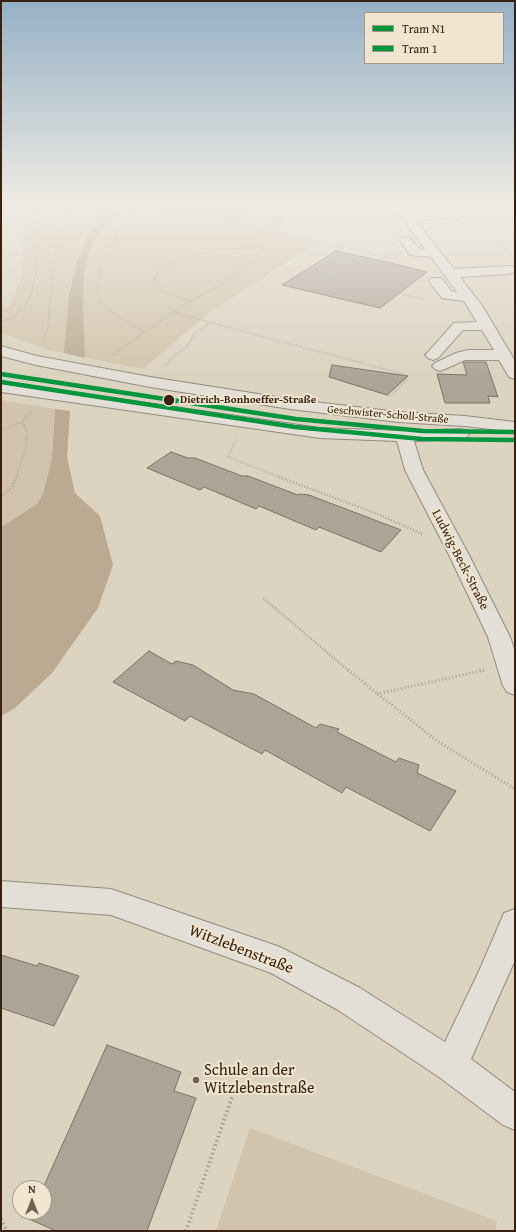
<!DOCTYPE html>
<meta charset="utf-8">
<style>
body{margin:0}
#map{position:relative;width:516px;height:1232px;overflow:hidden;background:#dcd3c1;font-family:"Gentium Book Plus",serif}
canvas{display:block}
.frame{position:absolute;inset:0;border:2px solid #382111;pointer-events:none}
.legend{position:absolute;left:364px;top:12px;width:140px;height:52px;box-sizing:border-box;background:#efe5d0;border:1px solid #a69784;margin:0;padding:5px 7px;list-style:none;font-size:12px;color:#382111}
.legend li{display:flex;align-items:center;gap:8px;height:20px}
.legend b{width:20px;border:1px solid #a69784}
.north{position:absolute;left:12px;top:1180px;width:40px;height:40px;box-sizing:border-box;background:#efe5d0;border:1px solid #a69784;border-radius:50%;rotate:0deg;font-size:11px;font-weight:700;line-height:16px;text-align:center;color:#382111}
.north::after{content:'';display:block;margin:auto;width:14px;height:18px;background:#715f4f;clip-path:polygon(50% 0,100% 100%,50% 72%,0 100%)}
</style>
<div id="map">
<canvas width="516" height="1232"></canvas>
<div class="frame"></div>
<ul class="legend">
<li><b style="height:5px;background:#009640"></b>Tram N1</li>
<li><b style="height:5px;background:#009640"></b>Tram 1</li>
</ul>
<div class="north">N</div>
</div>
<script>
const g = document.querySelector('canvas').getContext('2d');
g.lineJoin = 'round';
function fillPath(path, color) { g.fillStyle = color; g.fill(path, 'evenodd'); }
const shape = rows => new Path2D(rows.map(r => 'M' + r).join(''));
function stroke(path, color, width, dash) { g.strokeStyle = color; g.lineWidth = width; g.lineCap = dash ? 'butt' : 'round'; g.setLineDash(dash || []); g.stroke(path); }
function write(font, color, halo, rows, align = 'center') {
  g.font = font + ' "Gentium Book Plus",serif'; g.lineWidth = 4; g.setLineDash([]); g.textBaseline = 'middle'; g.strokeStyle = halo; g.fillStyle = color; for (const [text, x, y, turn = 0] of rows) {
    g.save(); g.translate(x, y); g.rotate((+turn || 0) * Math.PI / 180); g.textAlign = isNaN(turn) ? turn : align; if (halo) g.strokeText(text, 0, 0); g.fillText(text, 0, 0); g.restore();
  }
}
fillPath(shape([
 [31,206,301,206,308,207,267,229,318,242,210,312,143,369,49,350,1,333,1,309,10,305,22,276,24,217],
 [1,400,55,409,52,458,43,494,37,504,1,527],
 [250,1128,497,1221,496,1231,216,1231]
]), '#d2c4ac');
fillPath(shape([
 [109,206,121,206,108,220,91,246,84,271,83,310,85,358,64,353,69,296,77,261,88,236],
 [55,409,70,411,67,457,75,493,100,516,113,565,98,608,52,673,15,708,1,716,1,527,37,504,43,494,52,458]
]), '#baaa92');
const building = shape([
 [336,251,382,261,427,272,380,308,282,285,336,251],
 [463,362,486,362,498,397,488,396,490,403,445,403,437,374,467,375,463,362],
 [332,365,408,376,387,395,329,377,332,365],
 [171,452,188,458,195,458,242,476,248,476,298,495,300,494,309,495,401,530,381,552,319,527,316,530,259,506,256,509,204,487,200,490,147,468,171,452],
 [149,651,172,664,176,661,193,665,233,690,254,694,316,728,320,724,339,729,337,732,396,762,399,758,419,765,417,773,456,791,430,831,346,787,342,793,265,750,262,754,190,716,185,721,113,682,149,651],
 [1,955,37,966,39,963,79,976,54,1026,1,1008,1,955],
 [107,1045,181,1072,174,1091,196,1098,147,1231,56,1231,29,1219,32,1212,44,1212,43,1188,107,1045]
]);
fillPath(building, '#aca497');
stroke(building, '#7b7267', 1);
const minor = shape([
 [389,206,401,206,411,214,462,213,464,215,462,217,458,218,416,221,454,269,509,266,514,267,515,271,509,274,460,277,483,307,515,361,515,379,509,377,499,360,465,360,445,369,440,371,435,369,432,366,435,363,456,353,468,350,494,350,482,330,463,330,438,358,433,360,428,358,425,355,428,352,454,323,477,322,464,301,442,298,431,284,429,281,431,278,441,278,451,291,457,292,431,257,410,255,400,240,402,237,410,237,418,248,425,249,404,220,389,206],
 [1,346,37,356,150,377,290,399,398,412,465,416,515,422,515,432,465,426,398,422,290,409,150,387,36,365,1,356,1,346],
 [1,382,320,428,404,431,460,429,466,430,469,434,466,438,460,439,414,441,423,470,469,555,510,637,515,651,515,695,507,692,503,686,488,637,449,555,405,470,397,441,320,438,1,392,1,382],
 [1,881,111,889,280,947,360,988,445,1042,479,971,504,913,515,909,515,960,471,1059,515,1092,515,1130,503,1125,439,1077,338,1010,271,973,111,915,1,907,1,881]
]);
stroke(minor, '#928a7e', 2);
stroke(shape([
 [134,206,196,210,242,219],
 [1,210,15,206],
 [476,210,515,210],
 [262,235,299,237,395,259],
 [496,239,507,252],
 [312,274,424,299],
 [192,301,168,294,154,281,159,269,184,258,220,249,262,248],
 [173,312,223,326],
 [1,321,14,317,24,307,31,295,36,272,32,226,38,206],
 [48,326,56,242,61,222,71,206],
 [134,326,106,308,98,295,98,277,103,257,126,218,138,206],
 [154,326,173,312,226,281,253,259,263,248,262,235,243,219,237,206],
 [205,326,209,323]
]), '#a59f96', 1.5, [0.5, 1]);
stroke(shape([
 [132,325,144,332],
 [219,325,403,374,407,380,393,394,388,396],
 [43,342,48,325],
 [111,356,155,325],
 [166,365,177,353,187,347,195,333,207,325],
 [1,430,22,422,32,411],
 [236,440,228,457,282,478],
 [16,478,26,447,27,431,22,422]
]), '#a59f96', 2, [0.5, 1.5]);
stroke(shape([
 [279,477,375,513,422,534],
 [1,497,12,487,16,477],
 [263,598,349,671],
 [480,671,485,670]
]), '#a59f96', 2.5, [1, 2]);
stroke(shape([
 [348,670,437,741,515,789],
 [377,694,484,670]
]), '#a59f96', 3, [1, 2.5]);
stroke(shape([
 [1,1219,7,1231],
 [186,1231,233,1094]
]), '#a59f96', 4, [1.5, 3]);
fillPath(minor, '#e4dfd6');
stroke(shape([
 [1,374,296,419,423,431,515,432]
]), '#009640', 4.5);
stroke(shape([
 [1,382,295,427,422,439,515,440]
]), '#009640', 4.5);
const sky = g.createLinearGradient(0, 0, 0, 378);
sky.addColorStop(0, '#95b0c6');
sky.addColorStop(0.54, '#efebe3');
sky.addColorStop(1, '#efebe300');
g.fillStyle = sky;
g.fillRect(0, 0, 516, 378);
for (const [x, y, r, color] of [
 [169,400,6,"#382111"],
 [196,1080,4,"#715f4f"]
]) { const dot = new Path2D(); dot.arc(x, y, r, 0, 2 * Math.PI); g.fillStyle = color; g.fill(dot); stroke(dot, '#efe5d0', 1.5); }
write('bold 11px', '#382111', '#efe5d0', [
 ["Dietrich-Bonhoeffer-Straße",180,400]
], 'left');
write('11px', '#382111', '#efe5d0', [
 ["Geschwister-Scholl-Straße",388,415,5]
]);
write('13px', '#382111', '#efe5d0', [
 ["Ludwig-Beck-Straße",460,560,63]
]);
write('16px', '#382111', '#efe5d0', [
 ["Witzlebenstraße",241,950,21]
]);
write('16px', '#382111', '#efe5d0', [
 ["Schule an der",204,1071],
 ["Witzlebenstraße",204,1089]
], 'left');
</script>
